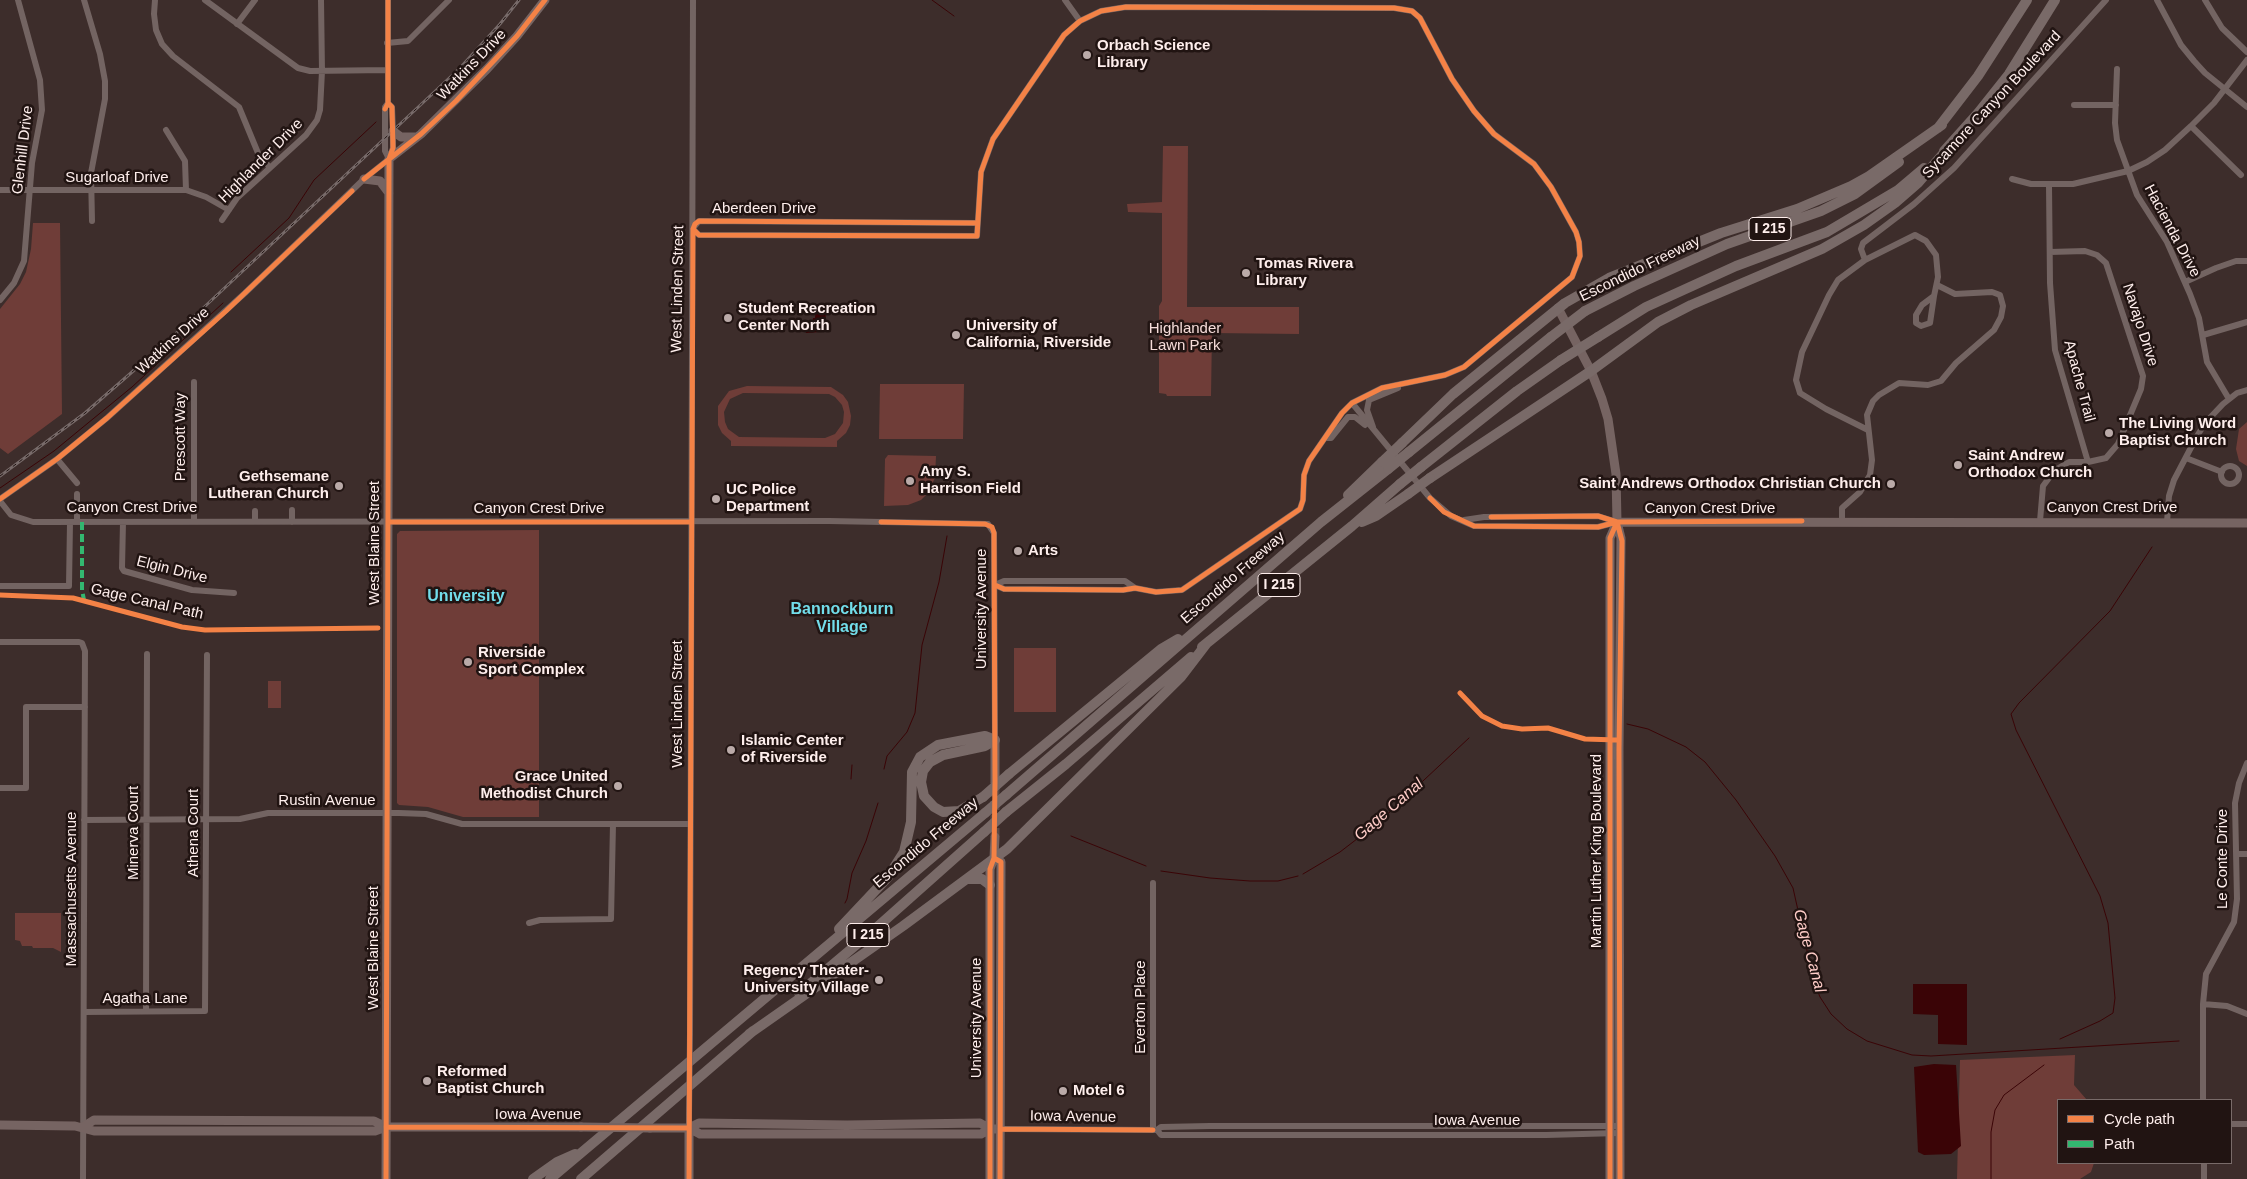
<!DOCTYPE html>
<style>
body{margin:0}
#map{position:relative;width:2247px;height:1179px;overflow:hidden;background:#3d2d2b;font-family:Helvetica,sans-serif}
canvas{display:block}
.legend{position:absolute;left:2057px;top:1099px;width:175px;height:65px;box-sizing:border-box;background:#211412;border:1px solid #796b69;margin:0;padding:6px 9px;list-style:none;font-size:15px;color:#feeeec}
.legend li{display:flex;align-items:center;gap:10px;height:25px}
.legend b{width:25px;border:1px solid #796b69}
</style>
<div id="map">
<canvas width="2247" height="1179"></canvas>
<ul class="legend">
<li><b style="height:6px;background:#f48246"></b>Cycle path</li>
<li><b style="height:6px;background:#33b770"></b>Path</li>
</ul>
</div>
<script>
const g = document.querySelector('canvas').getContext('2d');
g.lineJoin = 'round';
function fillPath(path, color) { g.fillStyle = color; g.fill(path, 'evenodd'); }
const shape = rows => new Path2D(rows.map(r => 'M' + r).join(''));
function stroke(path, color, width, dash) { g.strokeStyle = color; g.lineWidth = width; g.lineCap = dash ? 'butt' : 'round'; g.setLineDash(dash || []); g.stroke(path); }
function write(font, color, halo, rows, align = 'center') {
  g.font = font + ' Helvetica,sans-serif'; g.lineWidth = 5; g.setLineDash([]); g.textBaseline = 'middle'; g.strokeStyle = halo; g.fillStyle = color; for (const [text, x, y, turn = 0] of rows) {
    g.save(); g.translate(x, y); g.rotate((+turn || 0) * Math.PI / 180); g.textAlign = isNaN(turn) ? turn : align; if (halo) g.strokeText(text, 0, 0); g.fillText(text, 0, 0); g.restore();
  }
}
fillPath(shape([
 [1163,146,1188,146,1187,307,1299,307,1299,334,1212,333,1211,396,1167,396,1166,394,1159,393,1159,306,1162,301,1162,213,1128,212,1127,204,1162,202],
 [33,223,60,223,62,414,8,454,0,448,0,309,20,284,26,272,31,249],
 [880,384,964,384,963,439,879,439],
 [747,386,831,387,843,395,848,402,851,416,850,425,846,433,837,441,837,447,731,446,731,441,722,433,718,425,718,406,729,391],
 [743,393,829,394,835,397,842,405,844,412,843,423,835,434,825,438,739,437,728,429,725,422,724,412,730,399],
 [2247,422,2247,466,2239,461,2236,449,2239,429],
 [888,455,936,456,935,478,927,494,921,500,908,505,884,506,885,459],
 [539,530,539,817,463,817,428,807,399,805,397,803,397,534,400,531],
 [1014,648,1056,648,1056,712,1014,712],
 [268,681,281,681,281,708,268,708],
 [15,913,61,913,61,952,53,948,33,948,32,946,22,946,20,941,15,940],
 [2075,1055,2074,1085,2087,1100,2058,1100,2058,1163,2094,1163,2091,1172,2080,1179,1957,1179,1960,1060]
]), '#6f3d38');
fillPath(shape([
 [816,304,825,304,826,322,816,322,816,326,822,327,820,332,806,333,804,328,812,325,813,318,815,318],
 [1913,984,1967,984,1967,1045,1938,1044,1938,1015,1913,1014],
 [1934,1064,1956,1065,1961,1146,1951,1154,1924,1155,1918,1152,1914,1067]
]), '#3a0406');
stroke(shape([
 [932,0,954,16],
 [231,272,289,218,314,180,376,122],
 [0,488,54,451,88,423,132,387,223,303],
 [1627,724,1648,729,1686,747,1705,762,1736,800,1775,856,1793,888,1814,982,1820,997,1831,1014,1847,1029,1867,1041,1912,1055,1931,1056,2179,1041],
 [884,769,887,756,907,732,915,713,922,645,939,582,947,536],
 [851,779,852,765],
 [1071,836,1146,866],
 [1161,871,1210,878,1250,881,1278,881,1298,876],
 [1303,874,1340,852,1379,822,1469,738],
 [845,903,847,899,852,873,866,841,878,803],
 [2060,1039,2100,1021,2113,1013,2115,998,2108,923,2100,896,2016,730,2011,714,2019,703,2110,611,2152,547],
 [1991,1179,1991,1132,1995,1110,2004,1095,2044,1065]
]), '#3a0406', 1);
stroke(shape([
 [995,837,995,782]
]), '#5a4a48', 9, [9, 4.5]);
stroke(shape([
 [84,0,100,54,105,81,105,99,91,173,92,221],
 [155,0,154,14,156,30,162,44,173,56,239,107,258,153,270,168],
 [205,0,298,68,310,71,387,70],
 [388,0,388,103,385,107,385,151,389,159],
 [1065,0,1080,21],
 [2157,0,2181,45,2194,61,2205,73,2247,107],
 [2205,0,2222,28,2247,52],
 [237,24,255,0],
 [387,43,408,41,449,0],
 [2117,69,2115,123,2117,140,2137,195,2167,242,2190,294,2199,318,2207,362,2229,399],
 [388,103,392,107,393,131,393,148,389,159],
 [2074,105,2116,105],
 [2191,126,2241,175],
 [166,130,185,161,186,190],
 [2012,179,2031,184,2073,184,2128,171,2147,162,2165,150,2191,126,2214,103,2247,60],
 [0,190,186,190,206,197,229,210],
 [222,220,237,198,306,135,317,120,320,110,322,71,321,0],
 [693,228,699,221,977,223],
 [693,229,699,235,977,236,981,172,993,139,1064,35,1080,21,1101,11,1126,7,1394,8,1412,11,1420,18,1452,79,1474,111,1494,134,1534,164,1551,187,1576,232,1579,242,1580,256,1572,277,1464,367,1445,375,1382,388,1352,403,1342,413,1309,461,1304,475,1303,500,1300,509,1182,590,1156,592,1135,588,1123,590,1004,589,995,585],
 [2050,252,2085,251,2097,255,2106,263,2143,376,2141,389,2118,444,2106,458,2088,462],
 [1865,260,1861,249,1863,243,1914,204,1954,168,2106,0],
 [2185,282,2216,268,2236,261,2247,261],
 [0,300,14,283,24,261,32,163,42,110,40,80,18,0],
 [2203,335,2247,322],
 [194,382,194,521],
 [1352,403,1430,498,1451,516,1474,526,1598,527,1617,522],
 [1373,427,1367,410,1369,400,1398,388],
 [1868,430,1826,409,1800,393,1796,380,1802,352,1829,295,1838,280,1865,260,1915,235,1926,241,1936,255,1938,277,1934,296,1922,305,1916,315,1916,323,1921,326,1930,323,1934,296],
 [1325,438,1331,438,1348,417,1355,417,1365,425],
 [2186,458,2222,472],
 [57,459,77,483],
 '2221 475a9 9 0 1 1 18 0a9 9 0 1 1-18 0Z',
 [77,494,77,522],
 [0,499,57,459,107,418,245,293,364,179,389,159],
 [0,501,11,515,33,522,829,521,988,524,994,533,995,740],
 [255,511,255,521],
 [1464,520,1484,517,1598,516,1617,522],
 [1842,521,1842,508,1860,492,1870,475,1872,460,1867,415,1873,401,1879,395,1899,383,1928,385,1941,381,1956,363,1994,330,2001,317,2003,306,2000,295,1992,292,1955,294,1937,285],
 [2040,521,2043,486,2055,470,2069,462,2088,462,2055,350,2050,283,2049,185],
 [123,522,122,568,124,571,192,590,234,593],
 [292,522,292,510],
 [2167,522,2169,496,2174,480,2197,436,2206,422,2223,404,2237,393,2247,390],
 [995,585,1004,581,1125,581,1135,588],
 [0,586,69,586,70,522],
 [0,642,79,642,82,643,85,651,83,1179],
 [0,788,26,788,26,707,85,707],
 [84,820,240,819,268,813,399,813,426,814,462,824,690,824],
 [2237,854,2247,854],
 [1153,883,1153,1130],
 [529,923,540,920,611,919,613,824],
 [2203,1004,2227,1006,2247,1014],
 [146,1011,147,654],
 [84,1012,205,1011,207,655],
 [690,1034,693,0],
 [2203,1100,2203,1004,2206,974,2234,922,2237,899,2235,803,2239,783,2247,763],
 [689,1114,689,1128],
 [2231,1124,2247,1124],
 [1000,1129,1157,1130,1161,1127,1210,1126,1619,1126],
 [1157,1130,1161,1135,1546,1135,1619,1133],
 [2204,1179,2204,1163]
]), '#736462', 6);
stroke(shape([
 [393,131,401,137,416,137],
 [364,179,380,181,389,193],
 [1558,308,1591,371,1602,399,1608,419,1616,474,1617,522,1621,538,1619,749,1620,1179],
 [1617,522,2247,523],
 [995,740,995,782],
 [994,858,1001,862,1000,1179],
 [0,1125,75,1126,94,1131,375,1131,386,1127,581,1127],
 [83,1127,94,1120,374,1121,386,1127],
 [650,1128,689,1128,699,1123,847,1125,980,1123,990,1129,1000,1129],
 [689,1128,700,1134,981,1134,990,1129],
 [386,1179,389,159,421,134,487,69,517,36,545,0],
 [689,1179,689,1128],
 [990,1179,990,869,994,858,995,837],
 [1610,1179,1610,538,1617,522]
]), '#766462', 9);
stroke(shape([
 [1938,128,1978,76,2027,0],
 [1944,151,1978,113,2009,74,2055,0],
 [1585,311,1634,286,1727,244,1821,211,1855,194,1899,162],
 [1598,337,1646,307,1736,266,1827,232,1898,190,1924,168],
 [1402,443,1453,394,1565,303,1609,278,1721,233,1797,209,1851,186,1869,176,1942,125],
 [1409,452,1551,337],
 [1421,467,1517,391,1561,360],
 [1430,478,1591,371,1658,322,1691,305,1822,249,1864,225,1895,203,1918,183,1949,147],
 [1348,495,1382,462],
 [1362,522,1376,516,1408,494],
 [1202,647,1352,526,1400,484],
 [1009,774,1161,649,1178,639],
 [1006,795,1321,522,1388,469],
 [983,797,959,811,943,812,934,807,924,796,921,782,923,771,930,762,943,755,985,746,995,740],
 [1006,812,1066,764,1191,657],
 [967,879,982,879,990,885],
 [839,929,888,877,904,852,911,822,912,772,920,757,938,745,985,736,995,740],
 [799,993,875,929,984,832],
 [749,1034,903,926,1007,849,1181,677,1207,643],
 [533,1179,557,1162,575,1154],
 [550,1179,985,813],
 [581,1179,753,1031]
]), '#796a68', 10);
const rail = shape([
 [0,476,85,413,170,339,460,68,500,24,519,0]
]);
stroke(rail, '#786b6a', 3);
stroke(rail, '#211412', 1, [4]);
stroke(shape([
 [689,1114,690,1034]
]), '#736462', 6);
stroke(shape([
 [581,1127,650,1128]
]), '#766462', 9);
stroke(shape([
 [1551,337,1585,311],
 [1561,360,1598,337],
 [1382,462,1402,443],
 [1388,469,1409,452],
 [1400,484,1421,467],
 [1408,494,1430,478],
 [983,797,1009,774],
 [985,813,1006,795],
 [984,832,1006,812]
]), '#796a68', 10);
stroke(shape([
 [82,522,82,590,84,600]
]), '#33b770', 4, [8, 4]);
stroke(shape([
 [385,109,388,103,388,0],
 [364,179,421,134,456,101,517,36,545,0],
 [693,229,699,235,977,236,981,172,993,139,1064,35,1080,21,1101,11,1126,7,1394,8,1412,11,1420,18,1452,79,1474,111,1494,134,1534,164,1551,187,1576,232,1579,242,1580,256,1572,277,1464,367,1445,375,1382,388,1352,403,1342,413,1309,461,1304,475,1303,500,1300,509,1182,590,1156,592,1135,588,1123,590,1004,589,995,585],
 [1430,498,1444,512,1474,526,1598,527,1617,522,1802,521],
 [0,499,57,459,107,418,226,311,352,191],
 [1491,517,1598,516,1617,522],
 [388,522,691,522],
 [881,522,985,524,992,527,994,533,995,782,994,858,990,869,990,1179],
 [1617,522,1622,541,1619,749,1620,1179],
 [0,595,73,598,182,627,205,630,378,628],
 [1460,693,1482,716,1502,726,1522,729,1548,728,1585,739,1617,740],
 [994,858,1001,862,1000,1179],
 [386,1127,689,1128],
 [1000,1129,1153,1130],
 [386,1179,389,170,389,159,393,148,392,107,388,103],
 [689,1179,693,229,695,224,699,221,977,223],
 [1610,1179,1610,538,1617,522]
]), '#f48246', 5);
for (const [x, y, r, color] of [
 [1087,55,5,"#baaaa8"],
 [1246,273,5,"#baaaa8"],
 [728,318,5,"#baaaa8"],
 [956,335,5,"#baaaa8"],
 [2109,433,5,"#baaaa8"],
 [1958,465,5,"#baaaa8"],
 [910,481,5,"#baaaa8"],
 [1891,484,5,"#baaaa8"],
 [339,486,5,"#baaaa8"],
 [716,499,5,"#baaaa8"],
 [1018,551,5,"#baaaa8"],
 [468,662,5,"#baaaa8"],
 [731,750,5,"#baaaa8"],
 [618,786,5,"#baaaa8"],
 [879,980,5,"#baaaa8"],
 [427,1081,5,"#baaaa8"],
 [1063,1091,5,"#baaaa8"]
]) { const dot = new Path2D(); dot.arc(x, y, r, 0, 2 * Math.PI); g.fillStyle = color; g.fill(dot); stroke(dot, '#211412', 2); }
for (const [x, y, w] of [
 [1770,229,42],
 [1279,585,42],
 [868,935,42]
]) { const box = new Path2D(); box.roundRect(x - w / 2, y - 11.5, w, 23, 4); g.fillStyle = '#211412'; g.fill(box); stroke(box, '#feeeec', 1); }
write('bold 14px', '#feeeec', null, [
 ["I 215",1770,229],
 ["I 215",1279,585],
 ["I 215",868,935]
]);
write('bold 15px', '#feeeec', '#211412', [
 ["Orbach Science",1097,46],
 ["Library",1097,63],
 ["Tomas Rivera",1256,264],
 ["Library",1256,281],
 ["Student Recreation",738,309],
 ["Center North",738,326],
 ["University of",966,326],
 ["California, Riverside",966,343],
 ["The Living Word",2119,424],
 ["Baptist Church",2119,441],
 ["Saint Andrew",1968,456],
 ["Orthodox Church",1968,473],
 ["Amy S.",920,472],
 ["Harrison Field",920,489],
 ["Gethsemane",329,477,"right"],
 ["Lutheran Church",329,494,"right"],
 ["Saint Andrews Orthodox Christian Church",1881,484,"right"],
 ["UC Police",726,490],
 ["Department",726,507],
 ["Arts",1028,551],
 ["Riverside",478,653],
 ["Sport Complex",478,670],
 ["Islamic Center",741,741],
 ["of Riverside",741,758],
 ["Grace United",608,777,"right"],
 ["Methodist Church",608,794,"right"],
 ["Regency Theater-",869,971,"right"],
 ["University Village",869,988,"right"],
 ["Reformed",437,1072],
 ["Baptist Church",437,1089],
 ["Motel 6",1073,1091]
], 'left');
write('15px', '#feeeec', '#211412', [
 ["Watkins Drive",472,65,-46],
 ["Sycamore Canyon Boulevard",1992,105,-47],
 ["Glenhill Drive",23,150,-83],
 ["Highlander Drive",261,161,-45],
 ["Sugarloaf Drive",117,178],
 ["Aberdeen Drive",764,209],
 ["Hacienda Drive",2172,231,62],
 ["Escondido Freeway",1640,269,-26],
 ["West Linden Street",678,289,-89],
 ["Navajo Drive",2140,325,72],
 ["Watkins Drive",173,341,-42],
 ["Apache Trail",2079,381,75],
 ["Prescott Way",181,437,-90],
 ["Canyon Crest Drive",132,508],
 ["Canyon Crest Drive",2112,508],
 ["Canyon Crest Drive",539,509],
 ["Canyon Crest Drive",1710,509],
 ["West Blaine Street",375,543,-90],
 ["Elgin Drive",172,570,14],
 ["Escondido Freeway",1233,578,-41],
 ["Gage Canal Path",147,602,13],
 ["University Avenue",982,609,-90],
 ["West Linden Street",678,704,-90],
 ["Rustin Avenue",327,801],
 ["Minerva Court",134,833,-90],
 ["Athena Court",194,833,-90],
 ["Escondido Freeway",926,843,-40],
 ["Martin Luther King Boulevard",1597,851,-90],
 ["Le Conte Drive",2223,859,-90],
 ["Massachusetts Avenue",72,889,-90],
 ["West Blaine Street",374,948,-90],
 ["Agatha Lane",145,999],
 ["Everton Place",1141,1007,-90],
 ["University Avenue",977,1018,-90],
 ["Iowa Avenue",538,1115],
 ["Iowa Avenue",1073,1117,1],
 ["Iowa Avenue",1477,1121]
]);
write('15px', '#f5dcd9', '#211412', [
 ["Highlander",1185,329],
 ["Lawn Park",1185,346]
]);
write('bold 16px', '#72ddea', '#211412', [
 ["University",466,597],
 ["Bannockburn",842,610],
 ["Village",842,628]
]);
write('italic 16px', '#ffcdc8', '#211412', [
 ["Gage Canal",1389,810,-41],
 ["Gage Canal",1809,951,75]
]);
</script>
